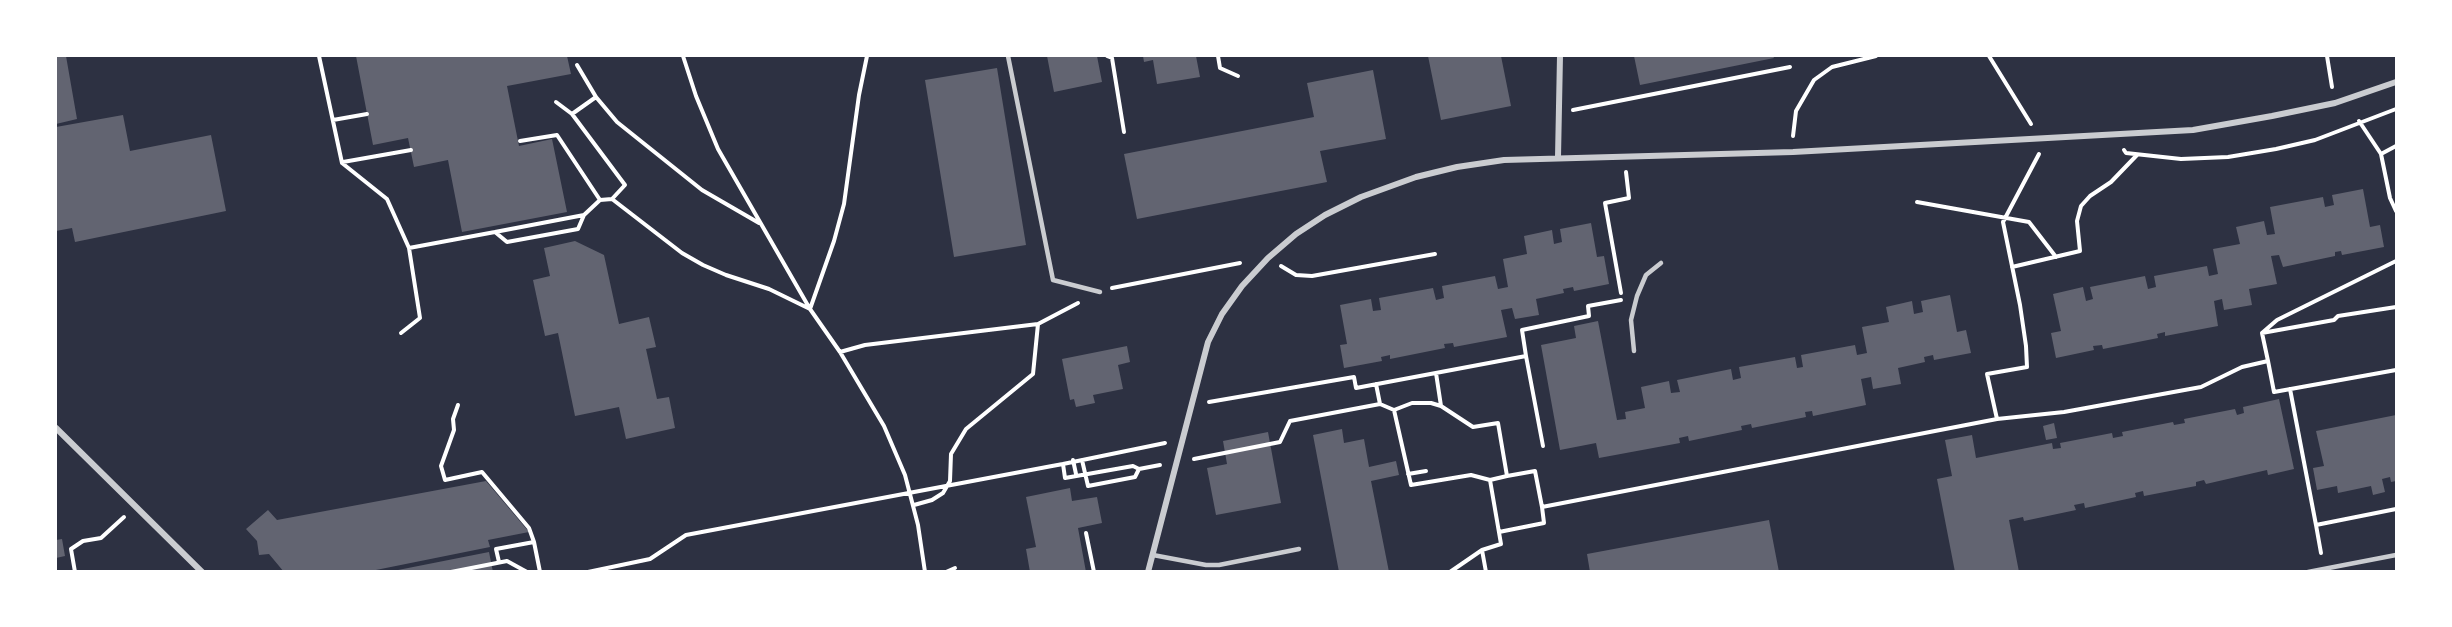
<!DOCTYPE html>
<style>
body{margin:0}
#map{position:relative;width:2452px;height:627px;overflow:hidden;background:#2d3142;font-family:Cabin,sans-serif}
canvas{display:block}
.frame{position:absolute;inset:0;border:57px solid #fff;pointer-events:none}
</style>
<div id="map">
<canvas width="2452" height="627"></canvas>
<div class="frame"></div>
</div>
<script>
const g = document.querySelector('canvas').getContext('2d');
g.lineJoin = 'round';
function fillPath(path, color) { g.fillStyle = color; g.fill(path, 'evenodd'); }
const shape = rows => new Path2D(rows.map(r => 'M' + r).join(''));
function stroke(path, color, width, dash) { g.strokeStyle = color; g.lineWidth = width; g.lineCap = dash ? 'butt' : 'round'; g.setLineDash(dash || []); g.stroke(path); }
fillPath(shape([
 [56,56,66,56,77,119,56,124],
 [356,56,567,56,571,74,507,86,519,146,552,139,567,212,462,232,448,160,414,167,408,138,373,145],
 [1047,56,1097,56,1102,82,1054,92],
 [1143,56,1196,56,1200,77,1157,84,1153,60,1144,62],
 [1428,56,1501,56,1511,106,1441,120],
 [1634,56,1773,56,1774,58,1640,85],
 [997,68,1026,245,954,257,925,80],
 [1373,70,1386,139,1320,151,1327,182,1137,219,1124,154,1314,117,1307,83],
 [123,115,130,151,211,135,226,211,75,242,72,228,56,231,56,127],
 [2363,189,2370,227,2380,225,2384,247,2342,255,2341,251,2335,252,2335,256,2283,267,2279,255,2271,256,2277,284,2249,289,2252,305,2224,310,2222,299,2214,301,2218,326,2165,336,2165,332,2157,334,2158,338,2103,349,2102,345,2093,346,2094,350,2056,358,2051,333,2061,331,2053,294,2083,287,2086,301,2093,299,2090,287,2145,276,2148,289,2156,287,2154,276,2207,266,2209,276,2218,274,2213,249,2240,244,2236,227,2264,221,2267,235,2275,234,2270,207,2323,197,2325,207,2334,205,2332,195],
 [1591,223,1597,257,1604,256,1609,284,1574,291,1573,287,1563,289,1564,293,1536,299,1539,315,1515,319,1512,308,1501,310,1507,337,1454,347,1453,343,1444,344,1445,348,1390,359,1390,355,1381,357,1382,361,1344,368,1340,345,1347,344,1340,305,1371,299,1373,311,1381,310,1379,298,1433,288,1436,300,1444,298,1442,286,1495,276,1498,289,1508,287,1503,259,1527,254,1524,236,1552,230,1554,244,1562,242,1560,229],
 [575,241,604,255,619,324,649,317,656,347,646,349,657,399,669,397,675,428,626,439,619,407,575,416,558,333,545,336,533,280,550,276,544,248],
 [1950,295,1957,332,1966,330,1971,353,1934,360,1933,355,1924,357,1925,362,1898,368,1901,384,1873,389,1871,377,1861,379,1866,405,1813,416,1812,411,1805,412,1806,417,1752,428,1751,424,1741,426,1742,430,1689,441,1688,436,1679,438,1680,443,1599,458,1596,443,1560,450,1541,345,1576,338,1574,326,1598,321,1617,420,1626,419,1625,412,1645,408,1641,387,1669,381,1671,393,1680,392,1677,380,1731,369,1733,380,1741,378,1739,367,1795,357,1797,368,1803,367,1801,355,1855,345,1857,355,1867,353,1862,327,1889,322,1886,307,1912,301,1914,314,1923,312,1921,301],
 [1127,346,1130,362,1118,365,1123,389,1093,395,1095,403,1076,407,1074,399,1070,400,1062,359],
 [2279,399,2294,469,2268,475,2267,470,2206,484,2204,480,2196,482,2196,486,2144,496,2143,491,2135,493,2136,497,2085,508,2084,503,2074,505,2076,510,2024,521,2023,517,2009,520,2019,572,1955,572,1937,479,1952,476,1945,440,1972,435,1976,458,2052,443,2053,449,2061,448,2060,443,2112,433,2113,438,2123,436,2122,432,2173,422,2174,425,2185,423,2184,419,2235,409,2237,415,2244,413,2243,407],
 [2396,415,2396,481,2391,482,2390,477,2382,479,2385,492,2373,495,2371,486,2338,493,2337,486,2317,490,2313,468,2324,466,2316,431],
 [2054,423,2057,438,2046,440,2043,426],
 [1342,429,1344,443,1364,439,1369,467,1396,461,1399,475,1371,481,1389,572,1339,572,1313,435],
 [1268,432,1281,503,1216,515,1207,468,1227,464,1223,441],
 [486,481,529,532,488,540,490,547,366,572,284,572,269,554,259,555,257,541,246,529,268,510,277,520],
 [1070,488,1072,501,1097,497,1102,523,1078,528,1086,572,1030,572,1026,549,1036,547,1026,497],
 [1769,520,1779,572,1590,572,1587,554],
 [62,539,65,556,56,558,56,540],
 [489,552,493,572,398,572,398,570]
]), '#626471');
stroke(shape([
 [319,56,342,163,387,199,409,248,420,318,401,333],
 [683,56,696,96,718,149,810,309,840,352,884,426,905,475,918,525,925,572],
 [1107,56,1112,58,1124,132],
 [1218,56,1220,68,1238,76],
 [1989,56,2031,124],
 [2327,56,2332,87],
 [577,65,596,97,617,122,702,190,759,223],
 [556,102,572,114,625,185,612,199],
 [1573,110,1790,67],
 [572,114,596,97],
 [333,120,367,114],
 [2359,121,2381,154,2390,198,2396,211],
 [1793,136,1796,111,1814,80,1832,67,1876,56],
 [520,141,557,135,600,200],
 [2124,150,2126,153,2181,159,2228,157,2276,149,2315,140,2396,109],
 [2381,154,2396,146],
 [343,162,411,150],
 [1917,202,2029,222,2056,257],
 [495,232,584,215,600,200,612,199,682,253,703,265,726,275,769,289,810,309,834,241,844,204,859,95,867,56],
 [409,248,495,232,507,242,578,229,584,215],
 [1281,266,1296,275,1312,276,1435,254],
 [2012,267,2080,251,2077,221,2081,206,2090,196,2111,182,2137,155],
 [1112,288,1240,263],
 [1621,293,1605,203,1629,198,1626,172],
 [2262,333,2334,320,2338,316,2396,307],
 [840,352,865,345,1038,324,1078,303],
 [1526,356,1522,330,1589,316,1588,306,1621,300],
 [2268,361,2262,333,2277,320,2396,261],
 [1436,373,1441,406],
 [1376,384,1380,404],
 [2290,389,2316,525,2396,509],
 [1209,402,1354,377,1356,388,1526,356,1543,446],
 [458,405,453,419,454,430,441,466,445,480,482,472,529,528,534,542],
 [1394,410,1412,403,1431,403,1441,406,1473,427,1498,423,1507,476,1535,471,1542,507],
 [1997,419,1987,374,2027,367,2026,346,2020,305,2003,222,2039,154],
 [1194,459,1280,442,1290,421,1380,404,1394,410,1411,485,1471,475,1490,480,1501,544,1482,550,1486,572],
 [1073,460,1076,474],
 [1082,460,1088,486,1135,477,1139,469],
 [1063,464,1165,443],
 [1408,474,1426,471],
 [1490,480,1507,476],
 [914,505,932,500,943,493,950,481,951,454,966,429,1033,374,1038,324],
 [2316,525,2321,553],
 [1499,532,1544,523,1542,507,1997,419,2064,412,2201,387,2242,367,2268,361,2274,392,2396,370],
 [1086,533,1094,572],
 [499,562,496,549,534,542,540,572],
 [75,572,71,549,83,541,101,538,124,517],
 [451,572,507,561,527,572],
 [588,572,650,559,686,535,1052,466,1063,464,1065,478,1133,466,1139,469,1160,465],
 [946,572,955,568],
 [1450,572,1482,550]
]), '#fff', 4);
stroke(shape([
 [1008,56,1053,280,1100,292],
 [1634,351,1631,320,1637,296,1646,275,1661,263],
 [1153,555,1206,565,1219,565,1299,549],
 [2308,572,2396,555]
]), '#caccd0', 4.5);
stroke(shape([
 [1558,157,1560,56],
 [56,428,202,572],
 [1148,572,1208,342,1222,314,1242,286,1268,258,1296,234,1325,215,1361,197,1416,177,1457,167,1504,160,1793,152,2193,130,2272,116,2335,103,2396,82]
]), '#caccd0', 6);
</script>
